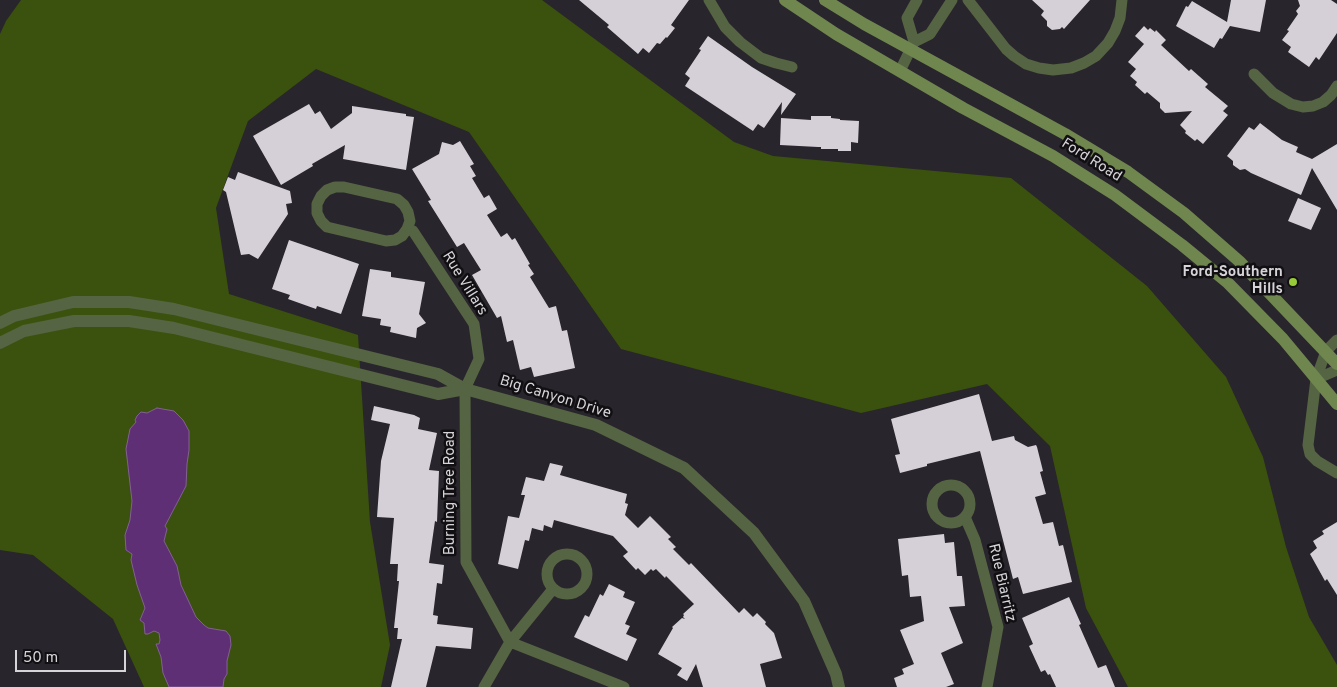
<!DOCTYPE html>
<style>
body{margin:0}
#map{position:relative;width:1337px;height:687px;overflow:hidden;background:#29252c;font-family:Overpass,sans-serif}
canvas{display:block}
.scale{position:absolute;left:15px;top:650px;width:111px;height:22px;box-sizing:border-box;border:2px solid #d6d4d8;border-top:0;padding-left:6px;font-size:15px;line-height:18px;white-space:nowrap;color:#d6d4d8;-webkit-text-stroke:4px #110f12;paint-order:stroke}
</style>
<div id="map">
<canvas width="1337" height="687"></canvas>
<div class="scale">50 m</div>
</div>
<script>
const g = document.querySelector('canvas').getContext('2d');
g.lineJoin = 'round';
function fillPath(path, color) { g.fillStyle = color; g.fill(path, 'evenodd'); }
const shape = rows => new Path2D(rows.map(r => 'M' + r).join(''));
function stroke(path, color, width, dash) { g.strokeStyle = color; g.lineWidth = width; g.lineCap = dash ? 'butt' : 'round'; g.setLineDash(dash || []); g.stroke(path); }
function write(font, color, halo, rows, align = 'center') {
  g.font = font + ' Overpass,sans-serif'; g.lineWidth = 5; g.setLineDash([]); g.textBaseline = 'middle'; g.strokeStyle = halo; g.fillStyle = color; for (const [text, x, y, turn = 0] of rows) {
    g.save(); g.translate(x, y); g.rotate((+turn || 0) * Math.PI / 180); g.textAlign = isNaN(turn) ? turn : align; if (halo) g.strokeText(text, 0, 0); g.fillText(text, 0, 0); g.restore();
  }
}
fillPath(shape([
 [21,0,542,0,734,142,773,156,1011,178,1147,286,1226,377,1263,457,1286,547,1309,617,1337,665,1337,687,1128,687,1086,608,1050,446,987,384,861,413,621,349,469,132,316,69,248,121,216,208,229,294,358,335,370,522,390,645,381,687,144,687,113,619,33,555,0,550,0,34,6,21]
]), '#3a520d');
const water = shape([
 [157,408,174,411,183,420,189,431,189,450,187,464,186,486,165,526,167,529,164,541,177,566,181,585,196,617,204,625,208,628,226,631,230,636,231,645,227,661,227,674,224,679,223,687,169,687,163,673,161,657,156,644,159,644,160,640,159,633,154,631,148,634,145,634,144,623,140,620,145,608,137,585,131,560,132,554,126,550,125,535,130,520,132,501,126,449,130,429,136,422,135,420,137,416,141,412,147,413,157,408]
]);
fillPath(water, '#5f2f75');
stroke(water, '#836093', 1);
fillPath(shape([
 [579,0,689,0,671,25,675,28,667,38,666,37,660,44,657,43,649,53,643,48,638,54,607,27,609,25],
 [1032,0,1090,0,1064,29,1062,27,1060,29,1052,30,1047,26,1047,21,1041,15,1044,11],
 [1231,0,1266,0,1260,32,1230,26,1222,39,1220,38,1214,48,1176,26,1186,6,1188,7,1192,1,1227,22],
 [1298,0,1331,0,1337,4,1337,33,1319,60,1316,57,1309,67,1288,52,1291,47,1282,40,1289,31,1287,30,1298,14,1296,11,1300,6],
 [1144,26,1148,30,1150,28,1155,32,1156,30,1166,40,1161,45,1189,71,1191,69,1208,84,1205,87,1228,106,1223,111,1228,115,1203,144,1197,139,1195,141,1185,133,1186,131,1180,125,1192,111,1165,113,1160,108,1160,103,1147,92,1145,94,1135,85,1137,82,1130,76,1136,69,1128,62,1144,44,1135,36],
 [708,36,752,67,796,94,781,115,782,102,764,128,758,124,753,131,685,86,690,78,685,74,701,50,699,49],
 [309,104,315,114,320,111,331,129,352,113,352,106,406,114,406,116,414,117,406,170,343,159,345,145,312,164,313,166,281,185,253,136],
 [811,116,831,116,831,118,840,119,840,120,859,121,858,143,851,142,851,151,838,151,838,149,821,149,821,147,818,147,780,145,781,118,811,120],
 [1260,123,1282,140,1298,147,1296,152,1312,159,1337,144,1337,210,1312,168,1301,195,1251,173,1245,169,1240,170,1233,165,1233,161,1227,156,1249,127,1254,130],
 [460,141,474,164,470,166,476,176,472,178,484,198,489,195,497,209,487,215,501,237,507,233,512,240,515,238,530,264,528,265,534,274,530,277,549,308,556,306,562,331,567,330,575,368,534,377,531,367,520,370,513,340,507,342,501,316,497,318,472,275,481,270,464,243,457,247,428,201,431,200,412,169,439,154,442,142,453,145],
 [238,172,290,191,292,203,286,204,288,214,258,259,249,254,241,255,226,192,223,190,228,177,235,180],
 [1298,198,1321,208,1311,230,1288,221],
 [289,240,359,264,341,314,317,306,316,309,288,299,290,295,272,289],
 [370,269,391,272,391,277,425,282,419,314,426,323,417,328,416,338,390,332,391,327,380,325,381,319,362,316],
 [979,394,992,441,1014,436,1015,440,1028,447,1036,445,1037,447,1043,471,1040,472,1046,494,1035,497,1043,524,1053,522,1059,546,1063,545,1072,582,1023,594,1018,577,1013,579,980,451,927,464,927,466,900,473,895,455,900,454,891,419],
 [374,406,414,415,420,418,418,429,437,433,429,470,439,471,437,522,435,521,429,563,444,565,442,584,437,583,433,615,438,616,437,624,473,628,471,649,436,646,426,687,391,687,402,639,397,639,398,628,394,628,399,581,397,581,398,564,390,564,394,518,377,517,381,461,390,424,371,420],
 [550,463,563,466,560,475,627,494,625,503,628,504,625,515,638,528,650,516,671,537,668,539,676,547,673,549,689,565,691,563,739,613,744,608,753,617,757,613,766,622,765,624,774,633,782,658,760,664,766,687,703,687,696,664,687,681,677,675,682,668,658,654,673,628,672,627,682,618,685,619,683,617,684,615,683,614,694,604,666,576,665,578,656,569,653,571,651,569,645,575,638,568,636,570,623,556,628,552,613,536,554,520,552,528,544,525,543,531,532,528,529,541,525,540,518,569,498,564,508,516,519,518,525,495,521,495,526,477,544,481],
 [1337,522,1337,595,1327,579,1325,581,1310,554,1317,548,1313,541,1324,534,1322,531],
 [944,534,945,543,954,542,957,576,962,576,965,606,949,607,963,643,941,653,954,684,946,687,897,687,894,678,904,674,902,669,914,664,900,630,924,621,921,596,910,597,908,575,902,576,898,539],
 [609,584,625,592,623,597,635,602,625,624,630,626,626,634,637,639,627,661,574,637,585,615,589,617,600,594,603,596],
 [1069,597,1081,624,1079,625,1098,668,1106,665,1115,687,1056,687,1050,674,1048,675,1045,670,1041,672,1029,646,1033,644,1022,618]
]), '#d5cfd8');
stroke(shape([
 [709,0,725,27,740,42,761,58,776,63,792,67],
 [968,0,1006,49,1014,56,1026,64,1039,68,1053,70,1071,68,1084,63,1096,56,1108,43,1115,31,1120,18,1122,0],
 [914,42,930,34,952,0],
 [900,71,914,42,907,18,917,0],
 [1254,74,1273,93,1291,104,1303,107,1313,106,1323,102,1331,95,1337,86],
 [335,187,344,187,397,199,404,205,408,212,410,221,407,229,402,236,395,240,386,241,327,227,321,221,317,213,317,204,321,196,327,190,335,187],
 [407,229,413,231,474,324,479,359,465,389,466,562,510,642,624,687],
 [1337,340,1326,351,1316,379,1308,445,1310,454,1317,461,1337,473],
 [1316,379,1337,370],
 '932 504a19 19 0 1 1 38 0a19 19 0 1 1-38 0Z',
 [965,517,975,540,998,627,987,687],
 '547 574a20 20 0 1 1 40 0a20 20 0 1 1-40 0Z',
 [484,687,510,642,553,589]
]), '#556442', 11);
stroke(shape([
 [0,323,14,316,73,302,129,302,174,309,438,374,465,389,596,425,684,468,754,533,804,601,836,674,839,687],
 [0,343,24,331,74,321,129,321,174,328,438,394,465,389]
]), '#556442', 12);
stroke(shape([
 [785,0,836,34,963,108,1053,156,1115,195,1182,245,1227,282,1283,339,1337,404],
 [825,0,864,24,1065,134,1128,172,1184,213,1239,261,1337,364]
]), '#6f864f', 12);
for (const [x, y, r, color] of [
 [1293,282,5,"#97cc38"]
]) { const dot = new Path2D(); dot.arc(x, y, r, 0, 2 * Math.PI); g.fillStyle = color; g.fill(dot); stroke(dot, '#110f12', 2); }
write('15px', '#d6d4d8', '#110f12', [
 ["Ford Road",1091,161,32],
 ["Rue Villars",464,284,58],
 ["Big Canyon Drive",555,398,17],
 ["Burning Tree Road",451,493,-90],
 ["Rue Biarritz",1001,583,77]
]);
write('bold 15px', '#d6d4d8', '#110f12', [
 ["Ford-Southern",1283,273],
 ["Hills",1283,290]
], 'right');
</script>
